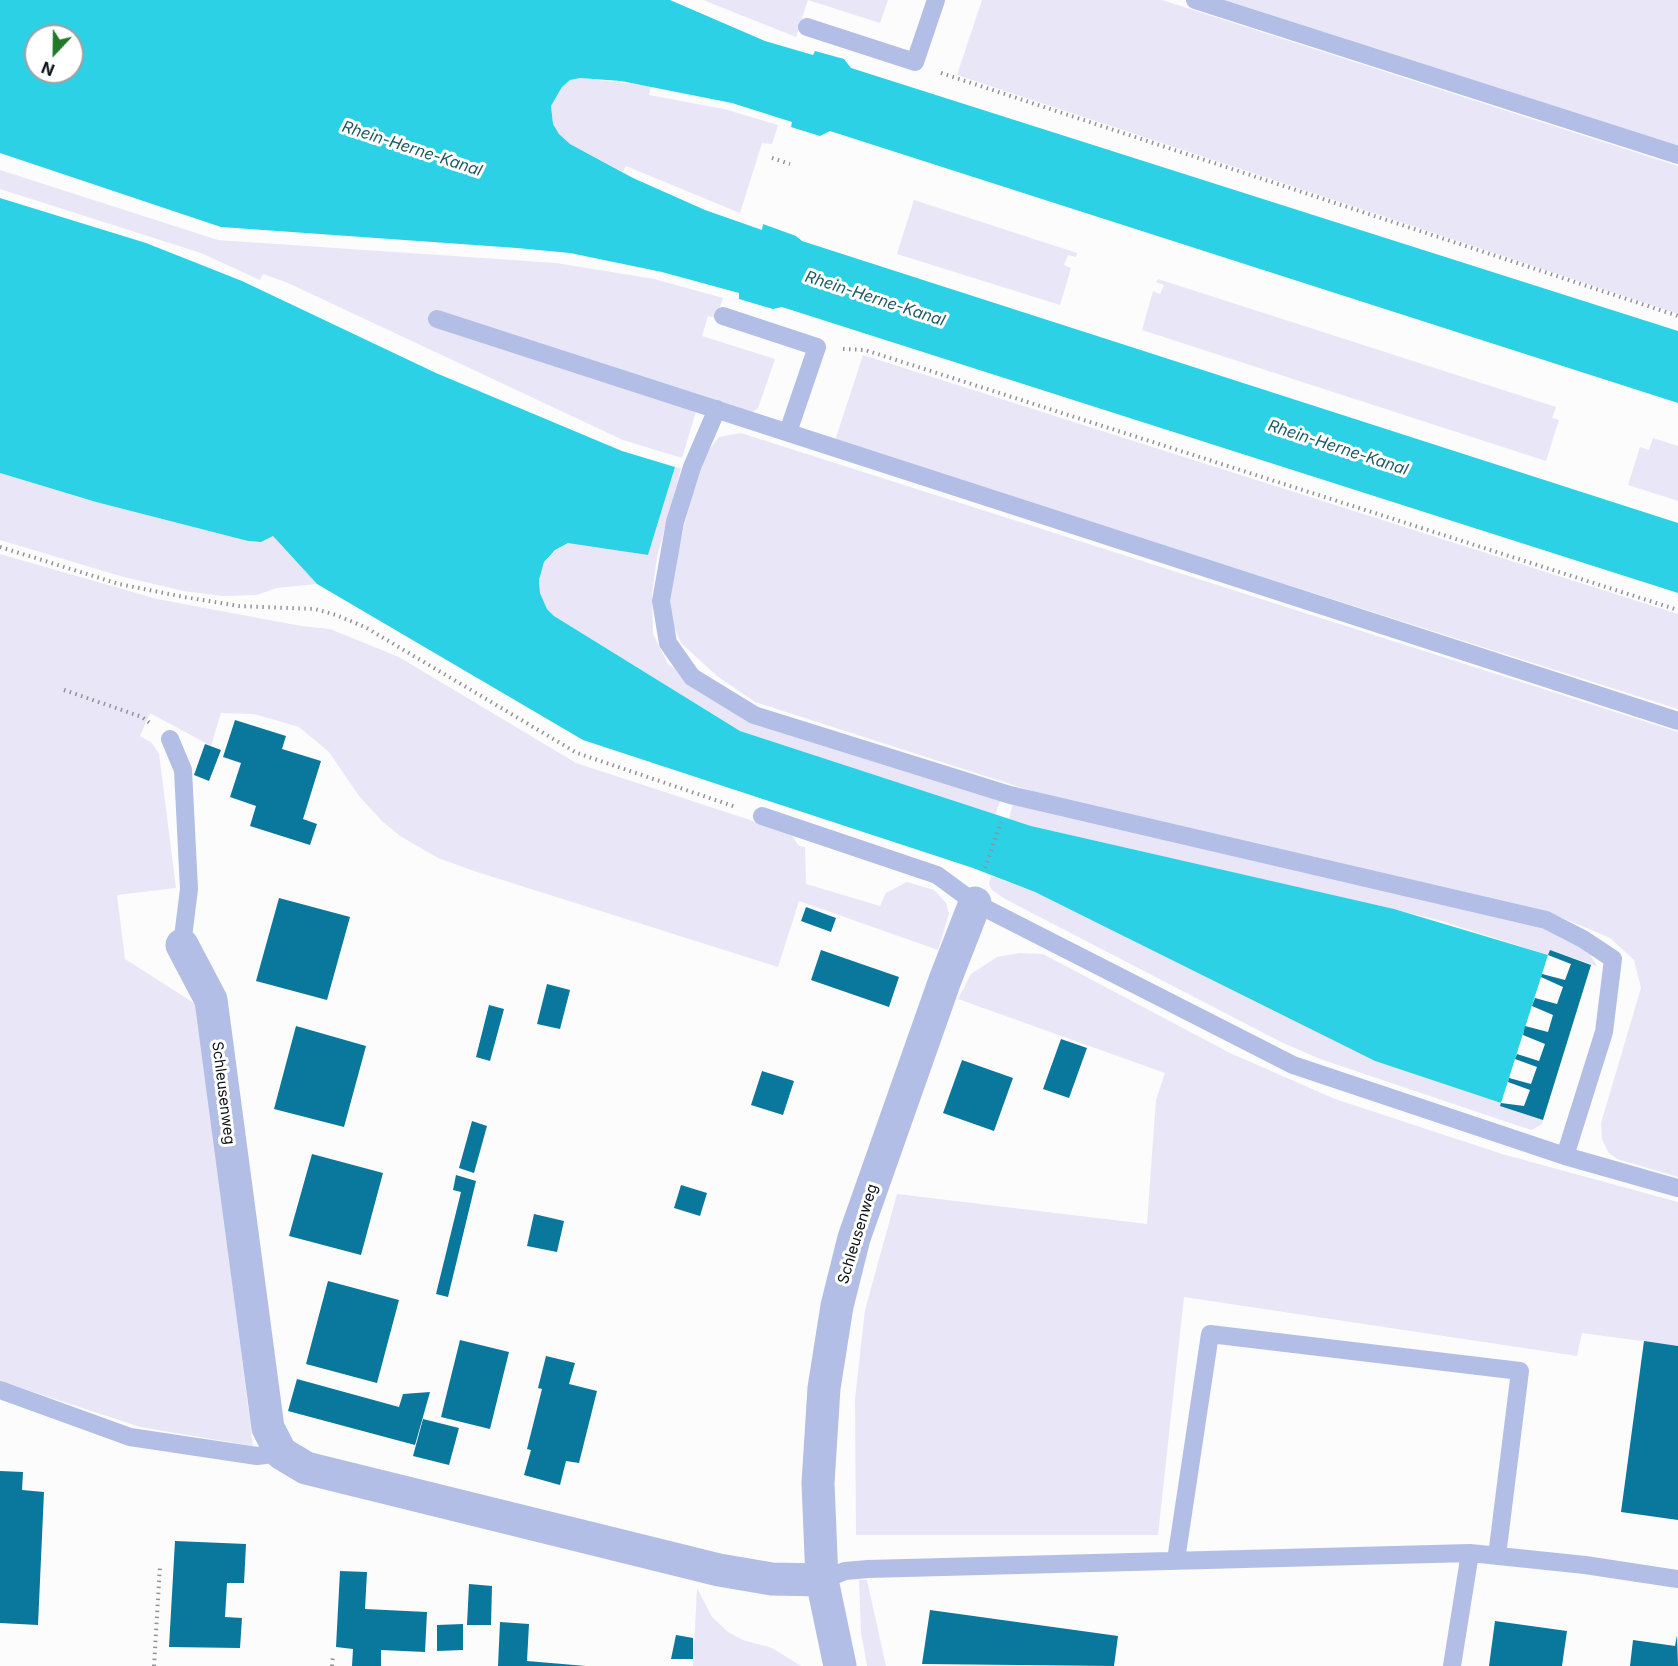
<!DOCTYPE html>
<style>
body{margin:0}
#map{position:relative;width:1678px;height:1666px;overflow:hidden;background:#fcfcfc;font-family:Inter,sans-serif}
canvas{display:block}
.north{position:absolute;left:24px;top:24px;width:60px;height:60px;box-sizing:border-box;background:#fff;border:2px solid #9ea0a3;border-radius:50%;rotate:202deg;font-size:16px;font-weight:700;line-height:24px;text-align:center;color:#0d1218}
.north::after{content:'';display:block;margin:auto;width:21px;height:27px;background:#1e7a29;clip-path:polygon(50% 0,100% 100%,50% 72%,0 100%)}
</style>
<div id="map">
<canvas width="1678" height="1666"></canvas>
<div class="north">N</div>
</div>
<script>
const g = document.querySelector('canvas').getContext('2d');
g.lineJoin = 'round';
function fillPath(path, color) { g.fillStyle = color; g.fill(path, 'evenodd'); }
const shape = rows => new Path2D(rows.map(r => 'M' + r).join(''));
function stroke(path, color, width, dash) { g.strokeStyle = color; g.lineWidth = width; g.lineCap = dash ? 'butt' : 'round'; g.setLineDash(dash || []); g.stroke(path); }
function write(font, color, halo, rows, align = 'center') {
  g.font = font + ' Inter,sans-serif'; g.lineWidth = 6; g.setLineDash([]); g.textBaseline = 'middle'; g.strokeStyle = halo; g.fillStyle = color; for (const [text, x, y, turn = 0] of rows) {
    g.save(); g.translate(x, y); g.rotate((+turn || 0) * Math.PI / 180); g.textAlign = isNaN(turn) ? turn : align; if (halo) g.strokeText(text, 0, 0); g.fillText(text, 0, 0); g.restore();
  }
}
fillPath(shape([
 [703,0,888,0,880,23,808,0,796,37],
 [982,0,1162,0,1678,166,1678,314,957,75],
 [1225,0,1678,0,1678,146,1380,50],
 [580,78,651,86,649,95,724,109,778,125,772,144,762,143,740,213,626,166,623,172,570,144,559,134,553,124,551,106,562,87,570,80],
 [0,170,218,240,556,263,654,279,723,298,716,318,708,316,702,336,775,359,758,408,750,414,700,398,682,458,623,440,288,283,263,274,260,280,201,253,0,189],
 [914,200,1077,253,1076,257,1068,255,1064,265,1071,268,1060,305,897,254],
 [1158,279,1556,407,1552,418,1559,420,1546,461,1142,330,1153,291,1160,294,1164,285,1156,282],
 [863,355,1678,614,1678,709,835,441],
 [741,433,1678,732,1678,1177,1617,1159,1608,1152,1602,1139,1601,1123,1641,988,1634,960,1610,938,1551,913,1038,793,755,702,717,676,681,643,674,627,670,603,677,554,701,460,719,437],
 [1653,438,1678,446,1678,501,1628,485,1640,447,1649,450],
 [675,467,681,468,657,557,652,594,653,634,668,664,748,715,1001,799,995,815,740,731,554,616,547,609,540,593,540,573,544,562,560,547,572,542,648,555],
 [0,473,96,502,248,541,261,542,273,536,317,584,277,588,257,595,223,596,183,591,120,576,0,540],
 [0,554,157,599,301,626,330,629,399,657,576,763,790,833,799,846,805,847,806,884,880,906,886,893,907,882,934,890,946,903,949,914,938,950,799,901,778,967,474,871,438,858,400,836,382,821,359,796,329,752,299,727,254,714,221,713,211,746,150,713,140,736,152,743,159,754,176,888,117,895,125,959,197,1005,253,1446,140,1427,0,1381],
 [1013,803,1544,927,1588,951,1597,966,1550,950,1548,955,1435,919,1031,826,1009,819],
 [991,876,1035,892,1375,1061,1501,1103,1500,1106,1543,1120,1542,1124,1532,1130,1519,1126,1320,1059,1281,1042,1005,899,992,890,989,884],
 [1019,953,1043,954,1230,1053,1335,1099,1502,1154,1678,1202,1678,1346,1582,1333,1577,1356,1184,1297,1158,1535,856,1535,855,1399,865,1310,897,1194,1147,1224,1156,1100,1165,1073,958,999,971,974,997,957],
 [859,1580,867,1580,886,1666,867,1666,861,1632],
 [697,1588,712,1617,728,1632,743,1640,772,1648,801,1666,693,1666]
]), '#e9e6f7');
fillPath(shape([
 [0,0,670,0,765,41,813,55,815,51,844,59,851,68,1678,331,1678,403,830,131,820,136,791,127,792,122,732,103,621,81,580,78,570,80,562,87,551,106,553,124,559,134,570,144,633,178,705,210,762,230,763,224,796,236,802,241,1678,523,1678,593,782,307,773,309,739,299,739,293,662,272,570,253,517,248,221,227,0,153],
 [36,36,72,36,72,72,36,72],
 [0,198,146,243,242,281,436,373,622,451,675,467,648,555,568,543,555,550,544,562,539,580,540,593,547,609,554,616,740,731,1031,826,1394,909,1548,955,1501,1103,1375,1061,1035,892,973,868,583,740,317,584,273,536,261,542,248,541,96,502,0,473]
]), '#2cd1e6');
fillPath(shape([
 [235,720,286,736,282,749,321,761,303,819,317,824,310,845,250,826,256,806,230,797,241,763,223,757],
 [205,744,221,750,209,781,194,775],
 [279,898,350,917,327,1000,256,981],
 [806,907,836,918,831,932,801,921],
 [821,950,899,977,889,1007,811,980],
 [1550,950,1591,965,1543,1120,1500,1106,1501,1103,1524,1106,1530,1090,1508,1082,1509,1078,1531,1084,1537,1067,1515,1059,1517,1054,1539,1061,1545,1044,1523,1035,1525,1026,1548,1032,1553,1015,1532,1006,1535,998,1557,1004,1563,987,1541,977,1542,974,1565,980,1571,964,1548,955],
 [547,984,570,990,560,1029,537,1024],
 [489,1005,504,1009,490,1061,476,1057],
 [296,1026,366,1046,344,1127,274,1109],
 [1061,1039,1087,1048,1069,1098,1043,1089],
 [962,1060,1013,1078,994,1131,943,1113],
 [762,1071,794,1081,783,1115,751,1105],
 [472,1121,487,1126,474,1173,459,1168],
 [312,1154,383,1173,361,1255,289,1236],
 [456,1175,476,1181,448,1297,436,1294,461,1192,453,1190],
 [681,1185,707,1193,700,1216,674,1208],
 [534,1214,564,1221,557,1252,527,1246],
 [328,1281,399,1300,377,1383,306,1364],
 [460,1340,509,1352,490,1429,441,1417],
 [1644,1341,1678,1346,1678,1520,1621,1512],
 [546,1356,575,1363,569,1384,597,1391,579,1463,566,1461,560,1485,524,1475,531,1450,527,1449,542,1389,538,1388],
 [297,1379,399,1407,403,1394,430,1392,415,1445,288,1411],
 [423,1419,459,1428,449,1465,413,1456],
 [0,1471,23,1472,22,1490,44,1492,38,1625,0,1623],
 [175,1541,246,1544,244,1583,227,1583,225,1617,242,1618,240,1648,169,1647],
 [340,1571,367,1572,365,1609,427,1612,425,1652,381,1650,381,1666,352,1666,353,1649,336,1647],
 [469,1584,492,1586,491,1625,467,1625],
 [930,1610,1118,1636,1114,1666,922,1664],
 [1495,1621,1567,1631,1562,1666,1489,1666],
 [500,1622,529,1624,527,1661,586,1666,498,1666],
 [463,1624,463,1650,437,1651,437,1625],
 [676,1635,693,1638,693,1659,671,1659],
 [1677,1635,1678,1666,1630,1666,1633,1640,1675,1646]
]), '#0a779c');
stroke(shape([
 [941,73,1678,316],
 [772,158,790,164],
 [843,349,865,350,1678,610],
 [0,547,119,584,184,597,239,606,315,609,336,615,365,627,577,753,736,807],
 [64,690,142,717,150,723],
 [985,868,1001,822],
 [154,1666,160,1566],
 [332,1666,333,1655]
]), '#919496', 4, [1.5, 4.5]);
stroke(shape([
 [1195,0,1678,155],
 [807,27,915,62,936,0],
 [723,316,817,347,788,432],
 [437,319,1678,721],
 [717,409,692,467,675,522,661,601,668,643,692,677,754,715,1010,795,1546,920,1583,939,1613,959,1604,1032,1565,1156],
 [170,739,183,770,189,889,182,945],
 [762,816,937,875,975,903,1293,1065,1565,1156,1678,1188],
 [0,1390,130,1437,257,1456,281,1453],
 [1176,1560,1210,1334,1520,1371,1497,1556],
 [822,1580,845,1571,868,1569,1470,1553,1585,1565,1678,1579],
 [1452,1666,1470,1553]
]), '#b2bee6', 18);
stroke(shape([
 [182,945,211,1000,268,1428,281,1453,306,1468,719,1570,772,1579,822,1580],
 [840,1666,822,1580,818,1483,824,1388,837,1306,854,1238,945,980,975,903]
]), '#b2bee6', 33);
write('15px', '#0d1218', '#fff', [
 ["Schleusenweg",223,1093,83],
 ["Schleusenweg",858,1234,-73]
]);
write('italic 16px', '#1b5a63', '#fff', [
 ["Rhein-Herne-Kanal",412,149,18],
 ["Rhein-Herne-Kanal",875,299,18],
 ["Rhein-Herne-Kanal",1338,448,18]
]);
</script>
